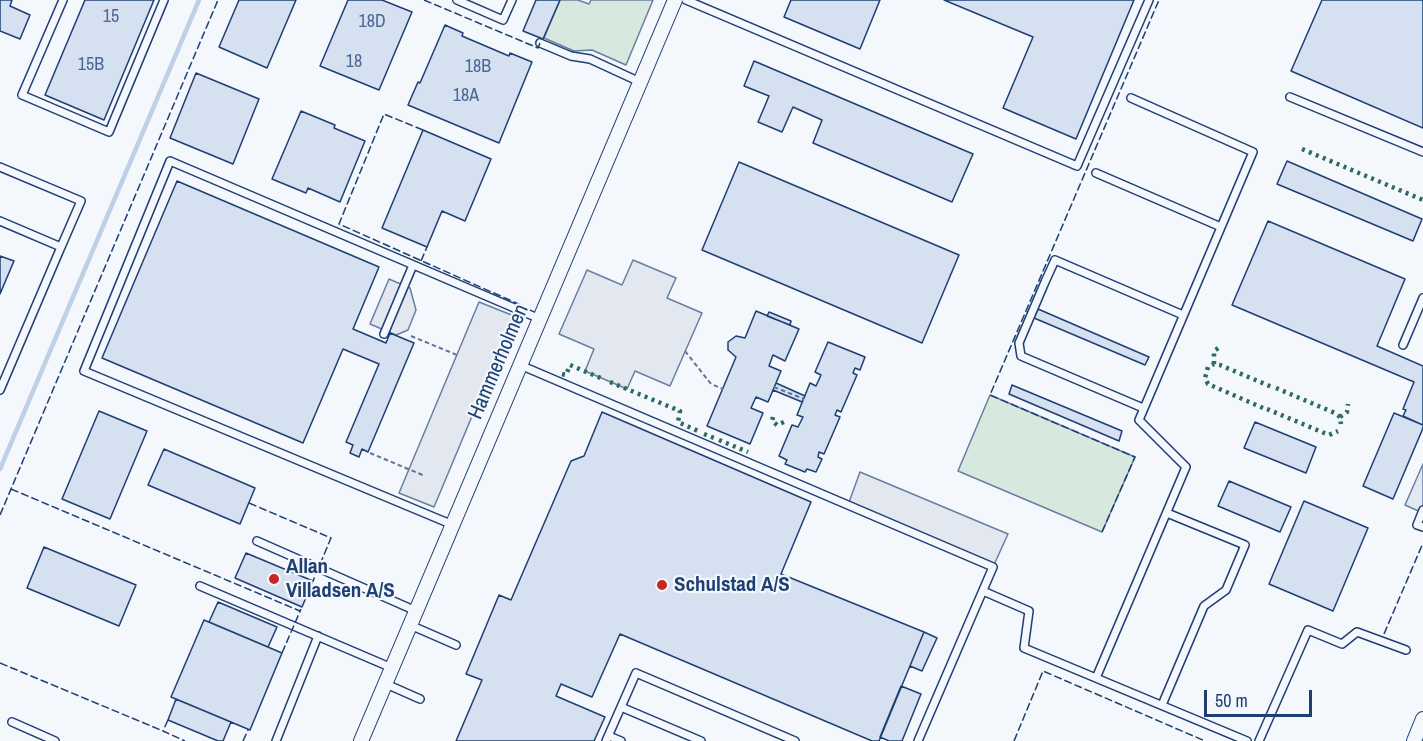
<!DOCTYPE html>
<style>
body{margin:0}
#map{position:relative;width:1423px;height:741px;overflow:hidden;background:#f4f7fb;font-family:"Archivo Narrow",sans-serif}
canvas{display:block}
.scale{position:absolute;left:1204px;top:690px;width:108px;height:27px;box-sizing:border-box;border:3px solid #1d3f73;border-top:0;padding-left:8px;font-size:18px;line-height:21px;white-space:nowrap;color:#1d3f73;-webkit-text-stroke:4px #f4f7fb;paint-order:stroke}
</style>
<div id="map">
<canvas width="1423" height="741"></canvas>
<div class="scale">50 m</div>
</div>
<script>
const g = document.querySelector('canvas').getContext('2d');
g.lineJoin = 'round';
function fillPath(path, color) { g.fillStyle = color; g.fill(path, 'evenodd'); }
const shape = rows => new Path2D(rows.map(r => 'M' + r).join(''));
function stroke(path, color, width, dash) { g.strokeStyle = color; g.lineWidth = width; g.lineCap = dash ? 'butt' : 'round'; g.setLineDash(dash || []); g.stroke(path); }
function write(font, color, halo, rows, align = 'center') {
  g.font = font + ' "Archivo Narrow",sans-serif'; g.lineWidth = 4.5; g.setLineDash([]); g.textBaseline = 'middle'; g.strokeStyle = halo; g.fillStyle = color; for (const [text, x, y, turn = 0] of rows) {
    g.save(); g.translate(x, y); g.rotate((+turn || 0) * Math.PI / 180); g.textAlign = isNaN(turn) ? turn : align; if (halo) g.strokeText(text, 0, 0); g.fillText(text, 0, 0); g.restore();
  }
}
const green = shape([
 [560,0,578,0,589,4,591,0,653,0,626,65,592,50,574,51,544,38,560,0],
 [990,395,1135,457,1102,532,958,471,990,395]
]);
fillPath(green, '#d7e8df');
stroke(green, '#687fa3', 1.5);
const parking = shape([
 [633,260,676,278,667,298,702,313,670,386,635,371,627,389,585,371,594,349,559,334,587,270,622,285,633,260],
 [389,279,410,288,416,310,408,330,396,335,370,324,389,279],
 [479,302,514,316,434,507,399,493,479,302],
 [1423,464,1423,513,1405,505,1423,464],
 [860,472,1008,534,993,567,848,505,860,472]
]);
fillPath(parking, '#e3e8f0');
stroke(parking, '#687fa3', 1.5);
stroke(shape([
 [0,469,199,0]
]), '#bed0e5', 4.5);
const building = shape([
 [0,0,12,0,10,6,30,15,20,39,0,31,0,0],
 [85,0,154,0,104,120,45,95,85,0],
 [239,0,296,0,267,68,219,47,239,0],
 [348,0,382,0,412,12,379,90,320,66,348,0],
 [536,0,560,0,543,39,523,31,536,0],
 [791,0,880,0,860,49,784,17,791,0],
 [944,0,1134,0,1076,139,1003,108,1033,37,944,0],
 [1322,0,1423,0,1423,128,1291,71,1322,0],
 [445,25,463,33,462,36,509,56,510,53,532,62,499,143,408,105,418,82,420,83,445,25],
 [754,61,973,154,952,202,813,143,822,120,793,107,782,132,758,122,769,96,744,86,754,61],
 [196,73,259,99,233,164,170,138,196,73],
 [301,111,335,125,334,128,365,141,340,202,308,188,306,193,272,179,301,111],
 [423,130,491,159,465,221,442,211,427,247,382,228,423,130],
 [1287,161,1422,219,1413,241,1277,184,1287,161],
 [739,162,959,255,922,343,702,250,739,162],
 [177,181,379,267,353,329,386,343,390,333,414,343,368,452,362,449,359,457,350,453,353,445,346,442,379,364,343,349,303,443,102,358,177,181],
 [1268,221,1405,279,1377,346,1423,366,1423,425,1403,416,1406,410,1403,409,1414,382,1232,305,1268,221],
 [0,256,14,261,0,294,0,256],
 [1038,309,1149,357,1145,365,1034,318,1038,309],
 [756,311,799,329,785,361,773,355,769,366,781,371,768,402,756,397,751,408,763,413,750,444,707,426,736,357,728,350,728,342,736,336,745,338,756,311],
 [769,312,791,321,790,325,767,316,769,312],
 [828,342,865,357,860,370,855,368,853,373,857,375,841,412,837,410,835,415,840,417,824,454,819,452,818,457,822,459,816,472,807,469,805,472,785,464,787,460,779,456,792,425,798,427,803,417,797,415,810,383,816,386,821,375,815,372,828,342],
 [776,383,805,396,802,402,773,390,776,383],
 [1012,385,1122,431,1119,441,1009,394,1012,385],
 [99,411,147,431,110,519,62,499,99,411],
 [602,412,811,502,781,574,924,632,879,741,872,741,620,634,592,697,561,684,556,696,605,717,594,741,456,741,482,680,466,674,499,595,511,600,571,461,584,456,602,412],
 [1394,413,1423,425,1423,428,1393,499,1363,486,1394,413],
 [1255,422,1316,447,1306,473,1244,448,1255,422],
 [164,449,255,488,240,524,148,485,164,449],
 [1229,481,1291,507,1280,532,1218,506,1229,481],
 [1304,501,1368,528,1333,611,1269,584,1304,501],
 [44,547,136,585,119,626,27,588,44,547],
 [246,553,313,581,302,607,235,578,246,553],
 [218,602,277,627,268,647,209,622,218,602],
 [204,620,282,653,250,730,171,697,204,620],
 [924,632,937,638,922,671,910,666,924,632],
 [901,686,921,694,902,741,889,741,880,737,901,686],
 [176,699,231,722,223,741,218,741,168,720,176,699]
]);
fillPath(building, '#d5e0f0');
stroke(building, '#1d3f73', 1.5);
const service = shape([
 [63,0,22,95,109,132,164,0],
 [457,0,503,20,512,0],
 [686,0,1077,166,1149,0],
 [540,43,571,56,590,59,640,82],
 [1290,97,1423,152],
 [0,167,81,201,61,247],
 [1096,173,1221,227],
 [0,221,61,247,0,390],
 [384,334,413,265],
 [1403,345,1423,298],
 [520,365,993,567,918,741],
 [1143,408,1021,356,1019,343,1045,282,1055,260,1183,315],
 [1423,510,1417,525,1423,527],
 [453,525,84,371,170,161,540,319],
 [257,541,416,611],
 [200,586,392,668],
 [983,591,1029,611,1024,648,1247,741],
 [410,625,456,645],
 [1096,678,1186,467,1139,420,1253,152,1131,98],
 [386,684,420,699],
 [1162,705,1204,606,1226,590,1245,545,1167,513],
 [621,707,701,741],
 [12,722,55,741],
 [609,736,621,741],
 [276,741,318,636],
 [606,741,636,673,795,741],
 [1259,741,1308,630,1342,644,1357,632,1406,650]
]);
const minor = shape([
 [361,741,675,0],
 [1414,741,1423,719]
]);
stroke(service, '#1d3f73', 10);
stroke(minor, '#1d3f73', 16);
stroke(shape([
 [411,336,457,355],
 [685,351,711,384,723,389],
 [774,387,804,399],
 [370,453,425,476]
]), '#5e769c', 2, [4.5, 3]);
stroke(service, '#f4f7fb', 7);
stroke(minor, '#f4f7fb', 14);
stroke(shape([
 [1302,149,1423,200],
 [1214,364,1214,351,1220,347],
 [562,374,566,375,570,365,603,379],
 [610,382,680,411,678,422,698,431],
 [1276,388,1335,413,1340,417,1341,424],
 [1263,408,1208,384,1205,378,1208,367,1214,364,1220,365,1272,387],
 [1267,409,1329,435,1338,431],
 [773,417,772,421,777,425,784,422],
 [1340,417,1347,412,1348,404],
 [704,434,714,438],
 [719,440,748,452]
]), '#2c6c60', 4.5, [3, 4.5]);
stroke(shape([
 [424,0,538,48,540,43],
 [423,130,384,114,339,224,523,306],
 [421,261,427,247],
 [11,489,300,611],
 [249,503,331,538,313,581],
 [0,515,218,0],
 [1102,532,1135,457,990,395,1159,0],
 [1384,634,1423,543],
 [282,653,301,609],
 [0,663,163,731],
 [168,720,163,731,185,741],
 [243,741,248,730],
 [1014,741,1043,671,1205,741]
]), '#1d3f73', 1.5, [8, 3]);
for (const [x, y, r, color] of [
 [274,579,6,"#c62828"],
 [662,585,6,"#c62828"]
]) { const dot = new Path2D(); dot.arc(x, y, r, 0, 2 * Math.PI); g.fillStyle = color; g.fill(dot); stroke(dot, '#f4f7fb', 2); }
write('18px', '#4b6792', null, [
 ["15",111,17],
 ["18D",372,22],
 ["18",354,62],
 ["15B",91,65],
 ["18B",478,67],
 ["18A",466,96]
]);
write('21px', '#1d3f73', '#f4f7fb', [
 ["Hammerholmen",499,362,-67]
]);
write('bold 21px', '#1d3f73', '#f4f7fb', [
 ["Allan",286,567],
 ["Villadsen A/S",286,591],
 ["Schulstad A/S",674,585]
], 'left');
</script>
